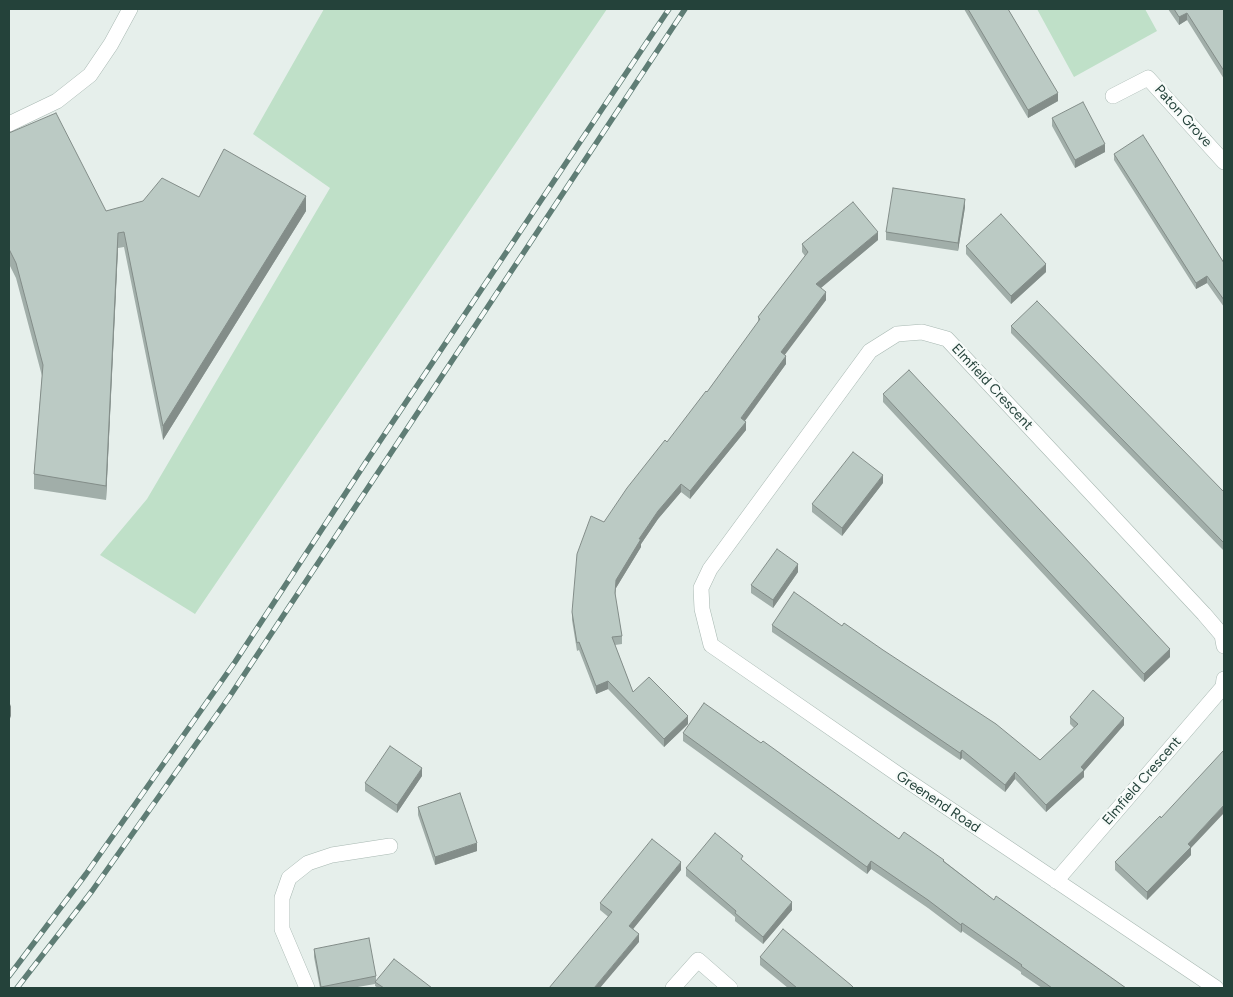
<!DOCTYPE html>
<style>
body{margin:0}
#map{position:relative;width:1233px;height:997px;overflow:hidden;background:#e6efeb;font-family:Figtree,sans-serif}
canvas{display:block}
.frame{position:absolute;inset:0;border:10px solid #24423a;pointer-events:none}
</style>
<div id="map">
<canvas width="1233" height="997"></canvas>
<div class="frame"></div>
</div>
<script>
const g = document.querySelector('canvas').getContext('2d');
g.lineJoin = 'round';
function fillPath(path, color) { g.fillStyle = color; g.fill(path, 'evenodd'); }
const shape = rows => new Path2D(rows.map(r => 'M' + r).join(''));
function stroke(path, color, width, dash) { g.strokeStyle = color; g.lineWidth = width; g.lineCap = dash ? 'butt' : 'round'; g.setLineDash(dash || []); g.stroke(path); }
function write(font, color, halo, rows, align = 'center') {
  g.font = font + ' Figtree,sans-serif'; g.lineWidth = 4.5; g.setLineDash([]); g.textBaseline = 'middle'; g.strokeStyle = halo; g.fillStyle = color; for (const [text, x, y, turn = 0] of rows) {
    g.save(); g.translate(x, y); g.rotate((+turn || 0) * Math.PI / 180); g.textAlign = isNaN(turn) ? turn : align; if (halo) g.strokeText(text, 0, 0); g.fillText(text, 0, 0); g.restore();
  }
}
fillPath(shape([
 [324,9,607,9,195,614,100,555,147,499,330,188,253,134],
 [1037,9,1145,9,1157,31,1074,77]
]), '#bfe0c8');
const street = shape([
 [1113,96,1148,78,1224,162],
 [9,124,57,101,90,75,111,44,130,9],
 [1056,881,1223,687,1224,679],
 [307,988,282,929,282,898,289,878,308,863,332,855,390,846],
 [673,988,698,960,730,988],
 [1216,988,899,775,711,645,702,609,701,588,710,569,870,351,897,334,922,332,947,339,1204,614,1222,635,1224,646]
]);
stroke(street, '#a8b8b2', 16);
stroke(street, '#fff', 15);
const rail = shape([
 [9,976,86,874,235,662,366,462,669,9],
 [17,988,92,891,230,696,685,9]
]);
stroke(rail, '#5f7d75', 5.5);
stroke(rail, '#f7fbf9', 4, [11]);
fillPath(shape([
 [964,9,1008,9,1058,101,1028,118],
 [1168,9,1224,9,1224,79,1187,20,1179,25],
 [1052,118,1105,152,1075,168,1052,126],
 [9,133,106,211,199,197,306,211,163,440,124,247,118,248,106,500,34,489,34,474,42,376,16,278,9,264],
 [1114,154,1224,263,1224,307,1207,283,1196,289,1114,160],
 [965,207,958,251,886,240,886,232],
 [878,240,821,288,826,300,784,355,786,364,745,421,746,430,690,499,681,492,658,519,641,544,641,547,616,588,615,596,622,636,622,644,615,645,633,692,688,724,664,747,608,689,596,694,579,650,577,651,572,620,572,612,604,522,707,392,758,323,758,317,805,256,802,252,802,244],
 [966,246,1046,272,1011,304,966,254],
 [1011,326,1224,492,1224,551,1011,333],
 [883,394,1170,657,1144,682,883,402],
 [883,483,842,536,812,512,812,504],
 [798,572,773,608,751,593,751,585],
 [772,625,1040,760,1074,728,1070,724,1070,717,1124,725,1084,771,1084,777,1046,812,1015,779,1005,792,962,758,960,760,772,632],
 [683,733,944,861,994,900,1126,988,1042,988,1021,974,1021,972,962,931,961,933,928,908,871,869,867,874,683,741],
 [422,776,397,813,365,791,365,783],
 [418,807,477,851,435,865,418,815],
 [1191,848,1191,855,1147,900,1115,870,1115,862],
 [743,861,792,910,763,944,735,921,735,917,686,876,686,868],
 [681,870,633,929,639,942,600,910,600,903],
 [314,949,376,976,376,981,432,988,378,988,375,986,375,984,352,988,320,988,314,957],
 [760,957,854,988,788,988,760,965]
]), '#a1aea9');
fillPath(shape([
 [1187,13,1187,20,1179,25,1179,17],
 [1058,93,1058,101,1028,118,1028,110],
 [1105,144,1105,152,1075,168,1075,160],
 [306,196,306,211,163,440,163,426],
 [965,199,965,207,958,251,958,243],
 [878,232,878,240,816,292,816,284],
 [118,233,118,248,106,500,106,486],
 [1046,264,1046,272,1011,304,1011,296],
 [1207,276,1207,283,1196,289,1196,283],
 [826,292,826,300,781,360,781,352],
 [786,356,786,364,741,426,741,418],
 [746,422,746,430,690,499,690,491],
 [883,475,883,483,842,536,842,528],
 [681,484,681,492,658,519,641,544,641,547,616,588,615,601,616,580,639,539,658,511],
 [798,564,798,572,773,608,773,600],
 [1170,649,1170,657,1144,682,1144,674],
 [608,681,608,689,596,694,596,686],
 [11,704,11,716,9,721,9,709],
 [688,716,688,724,664,747,664,739],
 [1124,718,1124,725,1084,771,1084,777,1046,812,1046,805],
 [962,750,962,758,960,760,960,753],
 [422,768,422,776,397,813,397,805],
 [1015,772,1015,779,1005,792,1005,785],
 [10,789,10,801,9,805,9,793],
 [1224,805,1224,813,1191,848,1191,855,1147,900,1147,892,1188,844],
 [477,843,477,851,435,865,435,857],
 [871,861,871,869,867,874,867,867],
 [681,862,681,870,629,934,629,926],
 [792,902,792,910,763,944,763,937],
 [962,923,962,931,961,933,961,925],
 [639,934,639,942,600,988,594,988]
]), '#838d89');
const building = shape([
 [968,9,1008,9,1058,93,1028,110,968,9],
 [1174,9,1224,9,1224,71,1187,13,1179,17,1174,9],
 [1083,102,1105,144,1075,160,1052,118,1083,102],
 [56,113,106,211,143,201,162,178,199,197,224,149,306,196,163,426,124,232,118,233,106,486,34,474,43,365,16,263,9,249,9,133,56,113],
 [1143,135,1224,263,1224,300,1207,276,1196,283,1114,154,1143,135],
 [893,188,965,199,958,243,886,232,893,188],
 [853,202,878,232,816,284,826,292,781,352,786,356,741,418,746,422,690,491,681,484,658,511,639,539,641,539,616,580,615,593,622,636,612,637,633,692,649,677,688,716,664,739,608,681,596,686,579,642,577,643,572,612,577,554,591,516,604,522,627,488,665,440,667,442,706,391,707,392,760,319,758,317,808,252,802,244,853,202],
 [1001,214,1046,264,1011,296,966,246,1001,214],
 [1037,301,1224,492,1224,543,1011,326,1037,301],
 [909,370,1170,649,1144,674,883,394,909,370],
 [853,452,883,475,842,528,812,504,853,452],
 [777,549,798,564,773,600,751,585,777,549],
 [794,592,842,626,844,623,883,650,996,724,1040,760,1078,724,1070,717,1093,690,1124,718,1081,767,1084,770,1046,805,1015,772,1005,785,962,750,960,753,772,625,794,592],
 [704,703,761,743,763,741,899,839,904,832,944,860,943,861,994,900,996,896,1126,988,1052,988,1021,966,1022,965,962,923,961,925,928,900,871,861,867,867,683,733,704,703],
 [390,746,422,768,397,805,365,783,390,746],
 [1224,750,1224,805,1188,844,1191,847,1147,892,1115,862,1160,816,1161,818,1224,750],
 [460,793,477,843,435,857,418,807,460,793],
 [715,833,743,856,741,859,792,902,763,937,735,913,736,911,686,868,715,833],
 [652,839,681,862,629,926,639,934,594,988,549,988,612,912,600,903,652,839],
 [783,929,851,985,854,988,797,988,760,957,783,929],
 [369,938,376,976,321,987,314,949,369,938],
 [394,959,432,988,384,988,375,982,394,959]
]);
fillPath(building, '#bbcac4');
stroke(building, '#838d89', 1);
write('14px', '#24423a', '#f7fbf9', [
 ["Paton Grove",1183,116,48],
 ["Elmfield Crescent",992,387,47],
 ["Elmfield Crescent",1142,781,-49],
 ["Greenend Road",938,802,34]
]);
</script>
